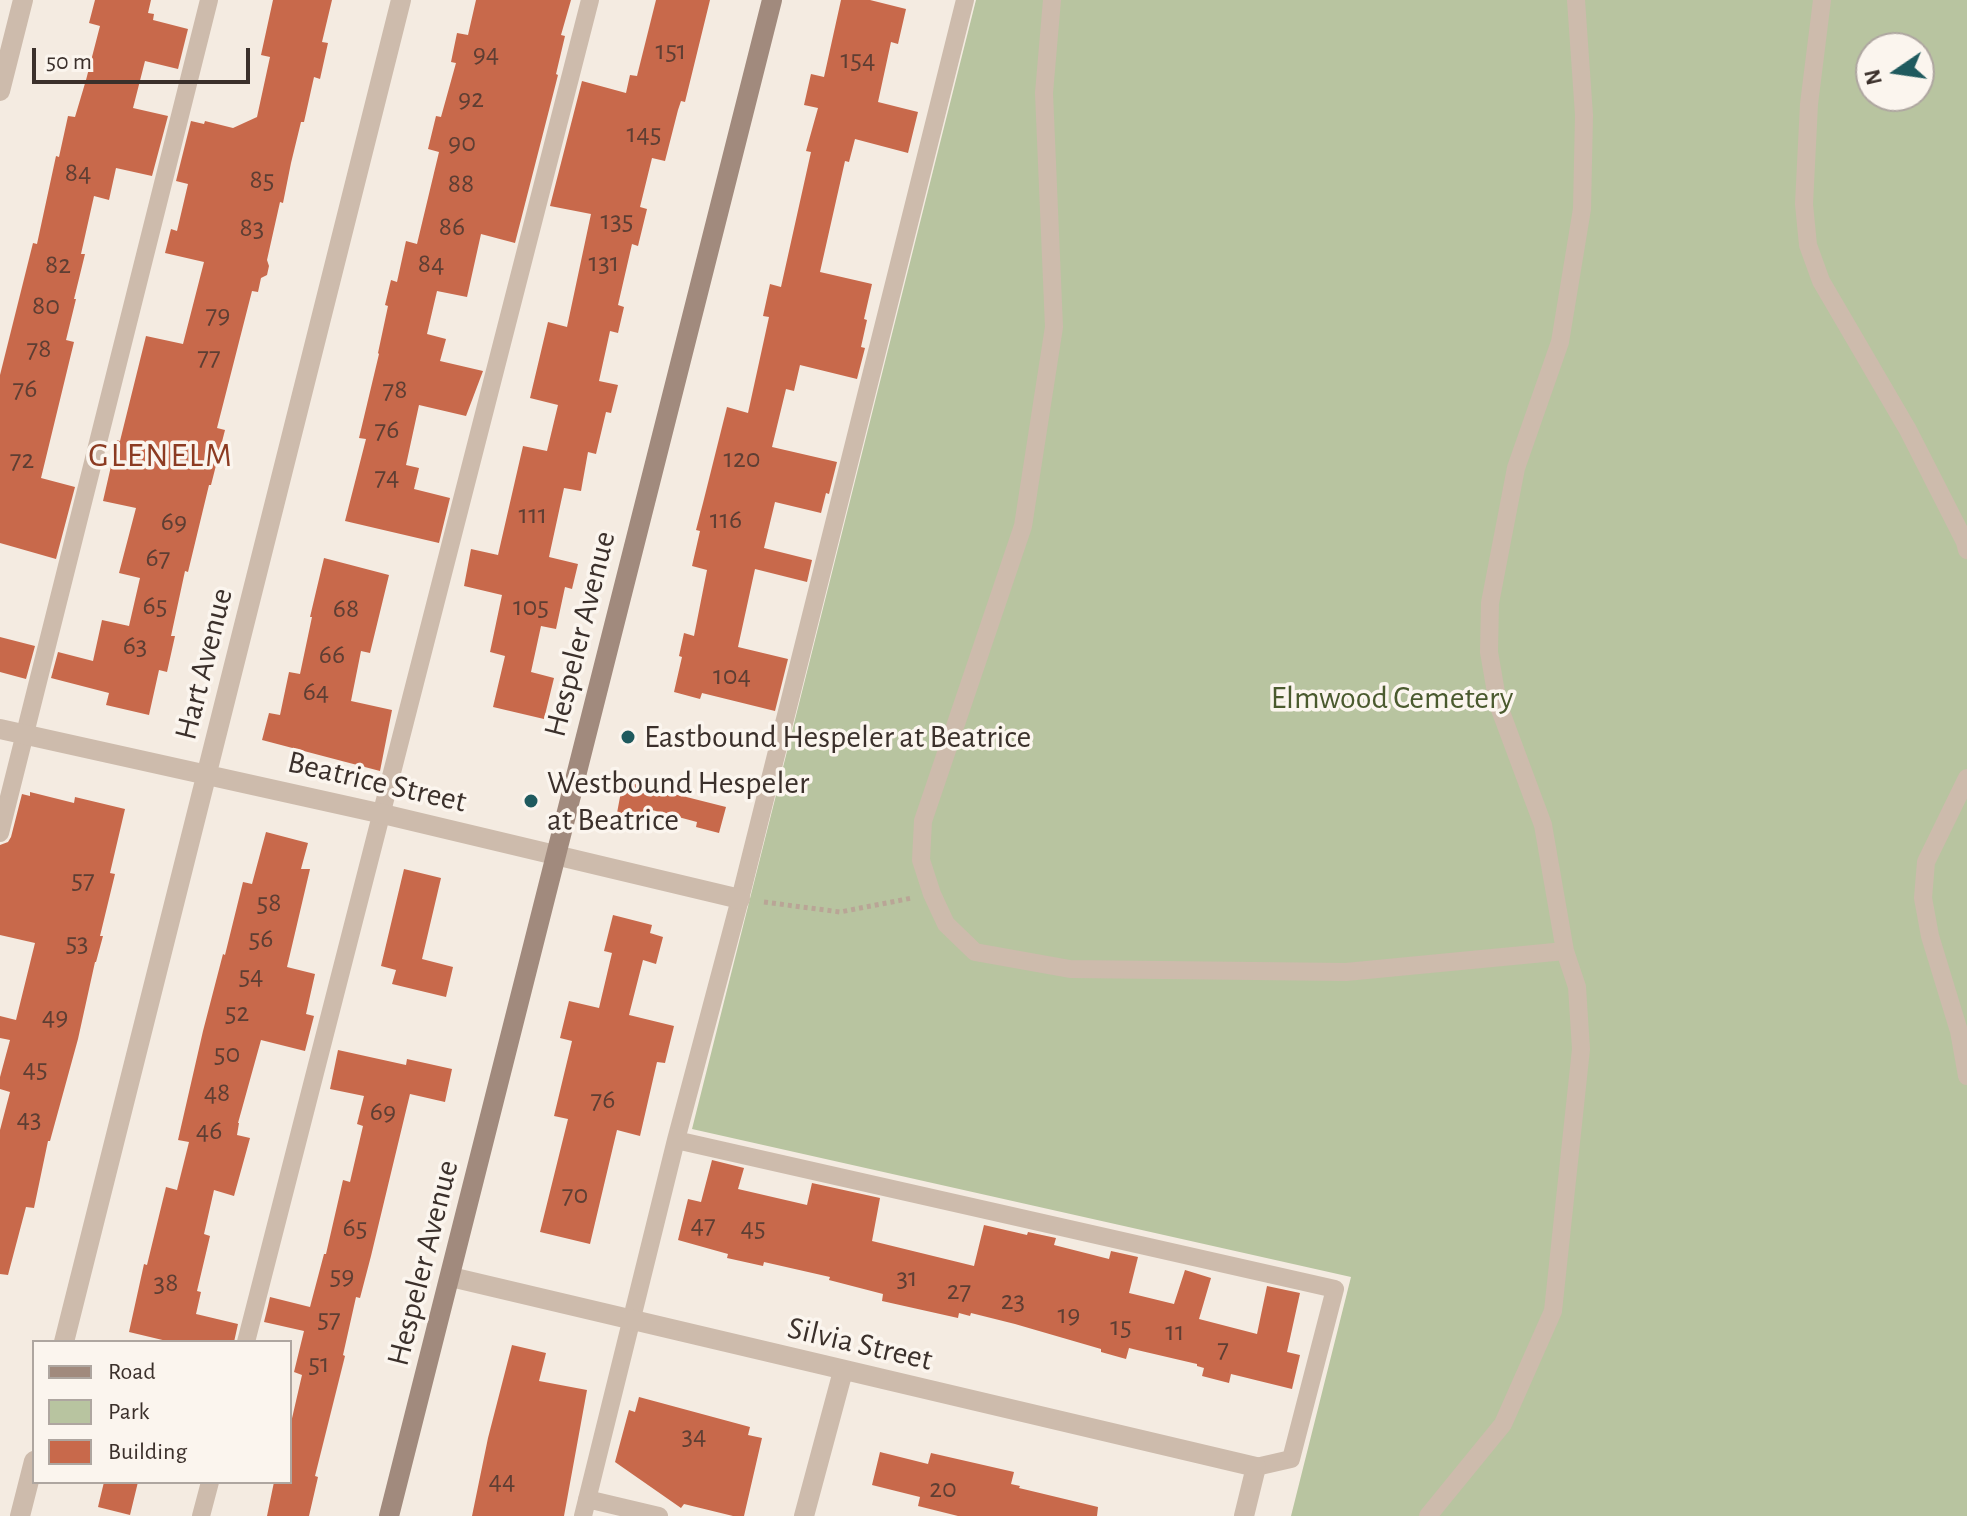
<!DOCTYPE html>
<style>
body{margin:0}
#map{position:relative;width:1967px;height:1516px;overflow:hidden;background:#f4ebe1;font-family:"Alegreya Sans",sans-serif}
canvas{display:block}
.legend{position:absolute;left:32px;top:1340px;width:260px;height:144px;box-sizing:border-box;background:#fbf5ee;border:2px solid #aea6a0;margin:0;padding:10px 14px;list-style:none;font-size:24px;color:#3b302b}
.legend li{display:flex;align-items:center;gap:16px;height:40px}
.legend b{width:40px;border:2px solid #aea6a0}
.north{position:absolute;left:1855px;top:32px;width:80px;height:80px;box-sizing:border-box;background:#fbf5ee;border:2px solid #aea6a0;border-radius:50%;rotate:257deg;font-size:22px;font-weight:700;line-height:32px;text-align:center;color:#3b302b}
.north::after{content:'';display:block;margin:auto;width:28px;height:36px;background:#1f5a5e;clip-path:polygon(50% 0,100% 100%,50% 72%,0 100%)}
.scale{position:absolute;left:32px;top:48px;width:218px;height:36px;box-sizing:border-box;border:4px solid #3b302b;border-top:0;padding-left:10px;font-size:24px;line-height:28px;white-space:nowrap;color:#3b302b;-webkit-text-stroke:6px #fbf5ee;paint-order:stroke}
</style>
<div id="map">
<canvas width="1967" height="1516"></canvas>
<ul class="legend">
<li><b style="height:10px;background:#a18a7d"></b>Road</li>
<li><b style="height:22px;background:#b8c4a0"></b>Park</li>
<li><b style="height:22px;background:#c8694b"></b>Building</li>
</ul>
<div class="north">N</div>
<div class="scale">50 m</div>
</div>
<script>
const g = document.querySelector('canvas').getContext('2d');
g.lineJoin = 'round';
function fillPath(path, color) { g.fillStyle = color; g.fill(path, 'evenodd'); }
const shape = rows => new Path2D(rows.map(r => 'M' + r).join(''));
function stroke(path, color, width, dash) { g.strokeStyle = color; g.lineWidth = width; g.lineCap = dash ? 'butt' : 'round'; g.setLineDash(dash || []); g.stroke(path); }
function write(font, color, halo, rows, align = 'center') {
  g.font = font + ' "Alegreya Sans",sans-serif'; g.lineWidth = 7; g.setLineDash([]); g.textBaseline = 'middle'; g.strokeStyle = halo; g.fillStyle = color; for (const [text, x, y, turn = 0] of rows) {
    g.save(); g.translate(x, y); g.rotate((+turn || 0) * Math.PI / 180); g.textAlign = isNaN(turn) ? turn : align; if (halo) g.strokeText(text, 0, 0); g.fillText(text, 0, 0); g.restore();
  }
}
fillPath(shape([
 [976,0,1967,0,1967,1516,1291,1516,1351,1277,692,1129],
 [1871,48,1919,48,1919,96,1871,96]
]), '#b8c4a0');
fillPath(shape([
 [95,0,151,0,148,13,154,14,153,20,188,29,178,69,145,61,133,108,168,116,152,176,116,168,109,200,94,196,81,254,85,254,74,299,76,299,66,340,74,342,41,478,75,487,56,559,0,543,0,375,33,243,37,244,56,156,59,157,68,116,75,117,86,80,100,26,89,23],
 [273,0,332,0,322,42,328,43,320,79,314,77,304,122,301,122,291,163,283,203,280,202,267,260,269,266,267,275,261,278,258,292,252,291,217,428,225,430,211,485,209,485,188,572,185,571,171,636,175,636,167,672,159,670,149,715,106,705,109,693,51,678,58,652,93,661,102,620,129,626,140,578,119,573,136,508,103,501,117,440,120,441,146,336,183,344,204,262,165,253,171,229,177,231,188,184,176,181,191,121,204,124,205,121,233,128,257,117,270,57,261,55],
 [476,0,571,0,561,35,565,36,556,74,558,75,515,243,481,234,467,297,437,291,427,334,446,339,440,361,483,371,466,416,419,405,406,465,419,468,414,489,450,498,439,543,345,521,366,439,359,438,379,354,378,353,388,306,385,305,391,280,397,282,406,241,417,244,439,152,428,149,436,116,441,117,456,63,451,62,457,33,468,35],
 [656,0,710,0,685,102,681,101,678,110,665,161,652,158,640,207,647,209,638,246,632,244,618,305,624,307,618,333,610,331,599,381,618,385,611,413,606,412,596,454,588,452,581,491,564,488,549,557,578,564,572,589,565,587,556,629,541,626,531,672,554,678,544,719,493,707,505,656,490,652,502,595,464,586,471,549,498,555,523,446,547,451,558,405,530,398,548,322,567,327,591,214,550,206,582,81,626,93,630,75,637,76],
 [841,0,870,0,906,9,898,44,891,42,878,102,918,112,908,153,855,139,849,162,845,161,820,272,872,284,864,319,867,320,861,347,865,348,857,379,800,365,794,391,786,389,772,447,837,462,829,494,826,493,821,513,775,502,764,548,812,560,807,582,755,569,738,647,788,659,775,711,702,693,700,699,674,692,682,657,679,656,684,633,694,636,707,570,692,566,700,531,696,530,703,503,727,407,748,413,769,317,763,316,770,284,781,287,811,152,806,151,818,108,804,105,811,74,824,77],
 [324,558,389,575,370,653,361,651,351,701,392,710,380,771,262,740,269,713,280,715,289,672,300,674,312,617,310,617],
 [0,637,35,646,26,679,0,672],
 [623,781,726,807,719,833,696,827,697,822,652,810,649,821,617,813],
 [30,792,74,803,75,797,125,809,110,873,115,874,100,936,103,936,96,962,95,962,78,1039,50,1141,48,1141,34,1208,26,1207,8,1275,0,1274,0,1130,10,1092,0,1089,0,1077,10,1040,0,1038,0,1016,16,1020,35,943,0,935,0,845,8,842,11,837,22,794,30,796],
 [266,832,308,843,301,869,310,869,287,967,315,974,306,1014,314,1016,305,1051,261,1040,238,1123,239,1123,237,1135,250,1138,234,1196,214,1190,204,1234,210,1236,197,1291,201,1292,196,1314,238,1324,234,1342,171,1342,129,1332,144,1264,147,1265,166,1187,177,1190,189,1142,178,1140,203,1031,223,954,225,955,243,882,252,884],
 [404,869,441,878,422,959,453,967,446,997,392,984,396,970,381,966],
 [613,915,652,925,650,933,663,937,656,964,643,960,629,1015,674,1026,665,1063,657,1062,640,1136,617,1130,590,1244,540,1232,568,1119,554,1116,572,1041,560,1038,569,1001,599,1008,612,953,604,951],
 [338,1050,406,1065,407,1059,452,1069,445,1102,410,1094,371,1256,360,1298,356,1297,343,1355,345,1356,315,1476,318,1477,309,1516,267,1516,274,1482,290,1482,290,1427,302,1375,294,1372,304,1331,264,1322,268,1306,270,1297,310,1307,324,1254,326,1254,343,1180,350,1182,363,1126,357,1124,364,1096,330,1089],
 [712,1160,744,1168,738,1189,807,1205,812,1183,880,1198,872,1241,974,1266,984,1225,1027,1235,1028,1232,1056,1238,1054,1245,1109,1259,1111,1251,1138,1257,1129,1293,1174,1304,1185,1270,1211,1278,1199,1319,1257,1334,1267,1286,1300,1293,1287,1352,1300,1355,1292,1389,1231,1374,1229,1383,1202,1376,1204,1368,1197,1366,1197,1364,1137,1350,1129,1348,1126,1359,1101,1352,1101,1349,1015,1324,971,1313,970,1316,959,1313,958,1318,882,1301,883,1294,829,1280,830,1277,764,1262,763,1266,727,1258,728,1254,678,1240,688,1199,701,1202],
 [512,1345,546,1353,539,1381,587,1390,564,1516,472,1516,488,1438],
 [639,1397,750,1427,748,1435,762,1438,744,1516,733,1516,684,1504,681,1508,615,1462,629,1410,635,1412],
 [880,1452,928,1464,931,1453,1014,1472,1011,1484,1020,1486,1019,1488,1098,1507,1097,1516,958,1516,918,1506,920,1497,872,1485],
 [104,1482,138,1482,130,1515,98,1507]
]), '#c8694b');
stroke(shape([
 [764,902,840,912,912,898]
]), '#b9a596', 5, [4, 4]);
stroke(shape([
 [1052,0,1044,93,1054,327,1023,526,923,821,921,860,932,894,946,924,975,952,1070,969,1346,972,1565,951,1577,987,1581,1049,1553,1311,1503,1424,1428,1516],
 [1822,0,1809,104,1804,204,1808,245,1821,281,1908,430,1965,542,1967,550],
 [1967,778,1926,862,1923,898,1930,936,1959,1031,1967,1076],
 [0,833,209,0],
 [1565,951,1543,825,1498,704,1489,652,1490,603,1516,468,1560,342,1582,209,1584,115,1576,0],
 [676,1140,1335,1289,1291,1459,1256,1467],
 [246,1342,590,0],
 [587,1499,659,1516],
 [201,1516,210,1482],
 [583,1516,676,1140,740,899,965,0]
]), '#cdbbac', 18);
stroke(shape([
 [0,91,23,0],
 [0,729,383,814,740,899],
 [451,1277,1256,1467,1244,1516],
 [64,1342,401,0],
 [20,1516,34,1461],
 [804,1516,843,1371]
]), '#cdbbac', 20);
stroke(shape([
 [389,1516,772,0]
]), '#a18a7d', 20);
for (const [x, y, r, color] of [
 [628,737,8,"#1f5a5e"],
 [531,801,8,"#1f5a5e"]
]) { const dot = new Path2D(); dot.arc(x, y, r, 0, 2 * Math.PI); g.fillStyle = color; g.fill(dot); stroke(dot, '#fbf5ee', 3); }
write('28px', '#5e3e33', null, [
 ["151",671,51],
 ["94",486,54],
 ["154",858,60],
 ["92",471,99],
 ["145",644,134],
 ["90",462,143],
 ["84",78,173],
 ["85",262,180],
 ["88",461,184],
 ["135",617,221],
 ["86",452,227],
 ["83",252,228],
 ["131",604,263],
 ["84",431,264],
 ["82",58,265],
 ["80",46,306],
 ["79",218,315],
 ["78",39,349],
 ["77",209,357],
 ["76",25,389],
 ["78",395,390],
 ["76",387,430],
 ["120",742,459],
 ["72",22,460],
 ["74",387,477],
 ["111",533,515],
 ["116",726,520],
 ["69",174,522],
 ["67",158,558],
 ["65",155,606],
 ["105",531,607],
 ["68",346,609],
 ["63",135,646],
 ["66",332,655],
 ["104",732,676],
 ["64",316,692],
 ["57",83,880],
 ["58",269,903],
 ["56",261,939],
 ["53",77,943],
 ["54",251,976],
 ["52",237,1013],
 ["49",55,1017],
 ["50",227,1054],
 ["45",35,1069],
 ["48",217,1093],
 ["76",603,1100],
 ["69",383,1112],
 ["43",29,1119],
 ["46",209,1131],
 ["70",575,1195],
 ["47",703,1225],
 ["65",355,1228],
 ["45",753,1228],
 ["59",342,1276],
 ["31",907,1278],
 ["38",166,1283],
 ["27",959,1291],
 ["23",1013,1301],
 ["19",1069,1315],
 ["57",329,1319],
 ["15",1121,1327],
 ["11",1175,1332],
 ["7",1223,1349],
 ["51",319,1364],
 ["34",694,1436],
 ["44",502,1481],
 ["20",943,1489]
]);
write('32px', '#3b302b', '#fbf5ee', [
 ["Hespeler Avenue",580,634,-76],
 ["Hart Avenue",204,664,-76],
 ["Beatrice Street",377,782,13],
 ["Hespeler Avenue",423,1263,-76],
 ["Silvia Street",860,1344,13]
]);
write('32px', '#4a5a2e', '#fbf5ee', [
 ["Elmwood Cemetery",1392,698]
]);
write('32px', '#3b302b', '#fbf5ee', [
 ["Eastbound Hespeler at Beatrice",644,737],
 ["Westbound Hespeler",547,783],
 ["at Beatrice",547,820]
], 'left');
g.letterSpacing = '2px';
write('34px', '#8c3b22', '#fbf5ee', [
 ["GLENELM",161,456]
]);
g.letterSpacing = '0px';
</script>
